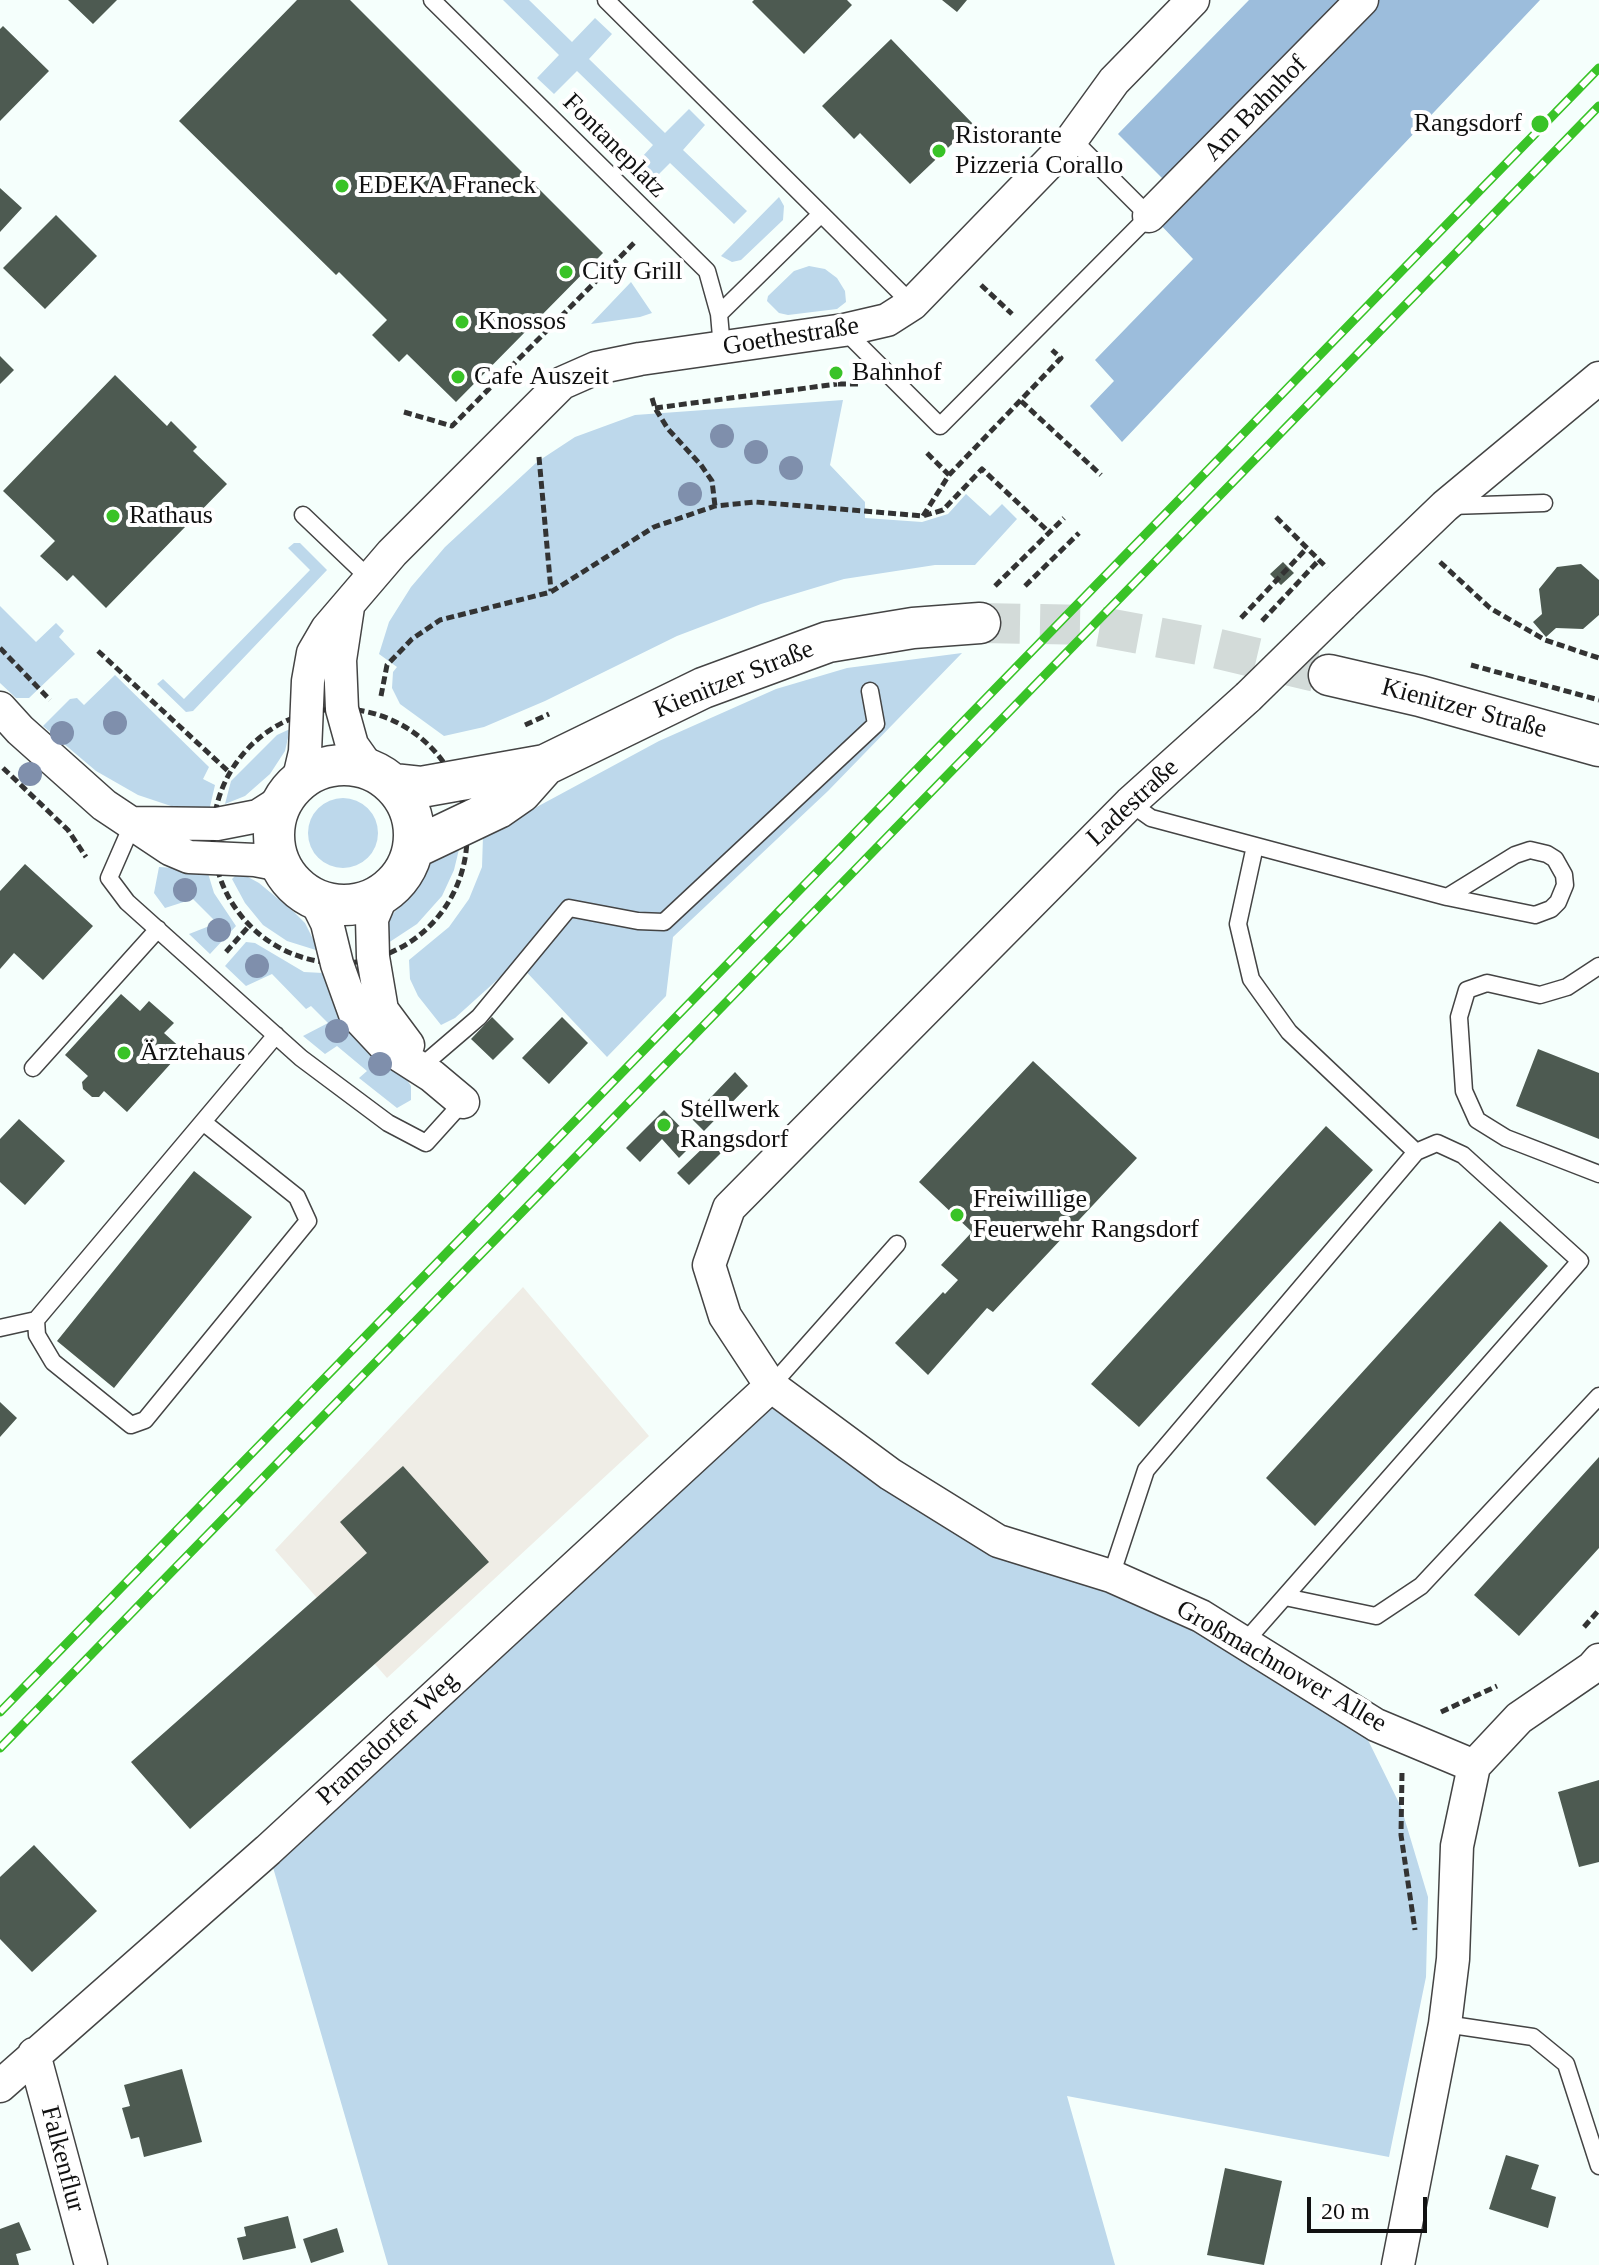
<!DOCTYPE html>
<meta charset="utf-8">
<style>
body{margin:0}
#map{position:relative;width:1599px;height:2265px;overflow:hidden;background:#f5fffc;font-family:Georgia,serif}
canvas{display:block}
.scale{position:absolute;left:1307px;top:2197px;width:120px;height:36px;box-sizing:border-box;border:4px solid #111;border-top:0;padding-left:10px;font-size:24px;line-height:28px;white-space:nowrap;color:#111;-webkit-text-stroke:6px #fff;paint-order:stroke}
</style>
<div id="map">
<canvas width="1599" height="2265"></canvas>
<div class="scale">20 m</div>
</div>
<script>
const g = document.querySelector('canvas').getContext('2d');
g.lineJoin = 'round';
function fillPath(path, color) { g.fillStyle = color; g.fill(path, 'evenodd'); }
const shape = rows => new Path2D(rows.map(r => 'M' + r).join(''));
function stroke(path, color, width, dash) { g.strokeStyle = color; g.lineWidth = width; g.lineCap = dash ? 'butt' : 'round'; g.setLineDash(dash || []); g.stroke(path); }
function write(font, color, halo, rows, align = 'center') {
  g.font = font + ' Georgia,serif'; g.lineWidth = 8; g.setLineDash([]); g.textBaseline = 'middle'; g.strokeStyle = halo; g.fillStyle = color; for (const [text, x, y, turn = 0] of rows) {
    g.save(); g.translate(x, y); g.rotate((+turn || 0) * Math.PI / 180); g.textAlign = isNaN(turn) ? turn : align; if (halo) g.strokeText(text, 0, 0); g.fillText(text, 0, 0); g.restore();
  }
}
fillPath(shape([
 [523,1287,649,1436,387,1678,275,1550]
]), '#efede6');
fillPath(shape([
 [503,0,529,0,572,42,595,18,612,34,589,59,665,133,689,109,705,125,683,150,747,211,734,224,670,163,648,185,631,169,653,145,577,71,554,94,537,78,559,55],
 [779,197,784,206,783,220,741,260,732,262,721,256],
 [809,266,825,269,837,278,845,291,846,302,837,309,788,315,779,313,767,301,768,296,794,271],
 [631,282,652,313,640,317,591,324],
 [843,400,830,465,865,502,865,518,922,522,948,514,966,494,990,516,1002,504,1017,519,975,565,935,565,844,579,761,604,677,636,545,701,484,727,444,736,400,704,392,688,393,672,397,667,379,654,389,622,411,587,445,547,537,462,575,437,635,415],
 [294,543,300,543,327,570,193,711,186,712,157,684,163,679,184,699,310,570,288,548],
 [0,606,36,642,56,623,64,631,59,637,75,654,29,698,16,698,0,683],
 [962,653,828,791,673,937,666,996,607,1057,517,962,455,1018,441,1025,418,996,410,979,409,960,449,927,469,899,482,867,483,836,659,741,776,689,847,668],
 [115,675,209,767,203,779,215,785,209,811,180,809,138,795,96,771,43,726,70,699,77,698,84,705],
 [290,729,285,751,270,774,245,796,225,804,231,781,277,735],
 '308 833a35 35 0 1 1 70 0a35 35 0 1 1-70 0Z',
 [461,841,454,870,442,896,417,924,385,945,390,917,416,889,433,860],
 [159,867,207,870,214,893,236,926,210,954,189,934,217,923,193,899,165,908,154,893],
 [235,876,248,877,259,883,294,912,305,923,319,951,287,941,263,925,245,903,232,879],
 [246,942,255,943,304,972,323,973,345,1029,407,1080,411,1086,411,1100,397,1108,359,1078,367,1071,337,1046,325,1054,303,1036,328,1023,311,1006,306,1009,272,974,246,986,225,966],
 [771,1386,890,1474,1111,1576,1366,1736,1401,1807,1428,1897,1426,1977,1389,2157,1067,2096,1115,2265,388,2265,268,1850]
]), '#bdd8eb');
fillPath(shape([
 [1249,0,1540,0,1122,442,1090,406,1114,381,1095,360,1193,259,1157,221,1178,194,1118,134]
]), '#9cbddc');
fillPath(shape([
 [68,0,117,0,93,24],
 [297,0,350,0,603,253,456,402,407,354,399,362,372,335,387,320,339,272,336,275,179,121],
 [754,0,847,0,852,5,804,54,752,2],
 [942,0,967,0,957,12],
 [3,26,49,71,0,121,0,29],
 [891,39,973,124,910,184,860,133,854,139,822,106],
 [0,188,22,208,0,232],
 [56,215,97,256,45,309,3,268],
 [0,356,14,370,0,384],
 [115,375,167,426,171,421,197,447,193,451,227,484,106,608,73,575,67,581,40,556,55,541,3,491],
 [1283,562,1294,573,1281,585,1270,574],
 [1581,564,1599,580,1599,615,1583,629,1556,628,1546,637,1533,622,1542,614,1539,589,1557,567],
 [25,864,93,926,43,980,14,953,0,969,0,891],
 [121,994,140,1011,149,1001,174,1023,164,1033,183,1050,127,1112,104,1091,99,1097,92,1097,83,1089,82,1082,88,1076,65,1055],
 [492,1017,514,1039,493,1060,471,1039],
 [562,1017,588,1043,549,1084,522,1058],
 [1538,1049,1599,1073,1599,1139,1516,1106],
 [1033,1061,1137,1158,993,1312,987,1308,928,1375,895,1343,943,1292,945,1294,958,1280,941,1265,972,1232,919,1182],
 [735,1072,748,1086,704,1131,691,1118],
 [664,1110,695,1142,679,1158,662,1139,640,1162,626,1148],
 [19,1119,65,1161,25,1205,0,1182,0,1139],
 [1326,1126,1373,1170,1139,1427,1091,1384],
 [710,1141,721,1153,689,1185,677,1173],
 [194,1171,252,1217,114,1388,57,1341],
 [1500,1221,1548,1266,1315,1526,1266,1478],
 [0,1402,17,1418,0,1437],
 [1599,1457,1599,1548,1519,1636,1474,1595],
 [403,1466,489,1562,190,1829,131,1762,367,1553,340,1522],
 [1599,1780,1599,1862,1579,1867,1558,1792],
 [34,1845,97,1911,32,1972,0,1939,0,1877],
 [182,2069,202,2142,144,2157,139,2137,131,2139,122,2108,130,2106,124,2085],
 [1506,2155,1539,2165,1531,2189,1556,2197,1548,2228,1489,2209],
 [1225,2168,1282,2181,1264,2265,1207,2255],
 [288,2216,296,2248,243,2260,237,2238,246,2236,244,2227],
 [19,2222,31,2250,16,2254,19,2265,0,2265,0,2229],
 [337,2228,344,2252,311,2263,303,2239]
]), '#4d5a51');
stroke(shape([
 [980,623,1091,625,1210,647,1329,675]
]), '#d3dbd9', 40, [40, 20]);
const service = shape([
 [432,0,707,271,719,314,722,348],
 [606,0,912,304],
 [719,314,820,215],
 [844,330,940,426,1149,216,1072,139],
 [1450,506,1544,503],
 [303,515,369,578],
 [1130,803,1151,818,1447,897,1535,915,1551,909,1558,902,1565,885,1564,875,1555,859,1547,854,1530,850,1515,855,1447,897],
 [133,823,109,878,127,902,301,1058,388,1123,426,1143,463,1102],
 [1255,846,1238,924,1251,979,1289,1032,1416,1152],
 [1599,966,1567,987,1540,995,1487,983,1467,990,1459,1017,1464,1091,1477,1120,1506,1138,1599,1174],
 [423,1065,479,1017,569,908,638,921,664,922,876,724,870,691],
 [33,1068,158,929],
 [203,1122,297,1197,308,1221,145,1420,131,1425,53,1362,37,1335,36,1320,276,1035],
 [0,1328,36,1320],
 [771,1386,897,1244],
 [1111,1576,1146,1470,1416,1152,1437,1143,1463,1155,1580,1261,1243,1644],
 [1285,1597,1376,1616,1421,1586,1599,1396],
 [1445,2024,1533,2037,1566,2064,1599,2166]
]);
const minor = shape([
 [1149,216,1362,0],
 [1342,605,1445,506,1599,378],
 [348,607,340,660,342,709,352,745,369,769],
 [1248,697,1130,803,729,1208,709,1265,725,1316,771,1386,890,1474,998,1541,1111,1576,1201,1616,1376,1725,1474,1766],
 [0,708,20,730,104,805,170,849,189,857,255,860,281,865],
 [298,782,305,752,308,681,313,653,327,629,392,553,562,383,596,368,640,359,844,330,887,320,912,304,1072,139,1114,81,1193,0],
 [133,823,217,824,258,816,283,800],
 [382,895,372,919,373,957,382,1010,408,1045],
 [315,899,327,923,337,964,355,1014,385,1046,432,1076,463,1102],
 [1474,1766,1519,1718,1592,1668,1599,1660],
 [34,2054,91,2265],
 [0,2086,268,1850,771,1386],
 [1398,2265,1445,2024,1453,1959,1457,1846,1474,1766]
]);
const tertiary = shape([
 [1329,675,1420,696,1599,746],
 '274 835a70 70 0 1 1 140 0a70 70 0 1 1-140 0Z',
 [393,784,421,787,545,765,703,688,828,642,913,628,980,623],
 [414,848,498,808,521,792,545,765]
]);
stroke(service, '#444', 19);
stroke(minor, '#444', 35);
stroke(tertiary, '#444', 43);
stroke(shape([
 [981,285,1012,314],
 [836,373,837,384,858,384],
 [652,398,655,408,668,429,701,465,712,481,715,506],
 [1021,401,1101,475],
 [655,408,837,384],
 [404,412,452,426,636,241],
 [927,453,949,475],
 [539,457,551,591],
 [923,516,949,475,1061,358,1052,350],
 [1276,517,1327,568],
 [1440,562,1490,608,1545,640,1599,658],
 [995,586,1064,518],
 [1025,586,1079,533],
 [1241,618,1306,549],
 [1262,621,1319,560],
 [0,648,50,700],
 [98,651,229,772],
 [1471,665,1599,700],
 [381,696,387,665,412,639,440,620,551,592,654,527,715,506,755,502,923,516,943,510,982,469,1050,533],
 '213 836a127 127 0 1 1 254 0a127 127 0 1 1-254 0Z',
 [525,725,549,714],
 [3,768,68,830,86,857],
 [226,952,249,926],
 [1584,1627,1599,1610],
 [1441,1712,1497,1686],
 [1402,1773,1401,1835,1415,1930]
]), '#333', 5, [8, 4]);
stroke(service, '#fff', 16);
stroke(minor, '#fff', 32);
stroke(tertiary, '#fff', 40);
const rail = shape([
 [0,1712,1599,68],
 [0,1748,1599,106]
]);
stroke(rail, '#39c327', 9);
stroke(rail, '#fff', 6, [18]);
const minorBridge = shape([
 [1248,697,1342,605]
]);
stroke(minorBridge, '#444', 35, []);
stroke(minorBridge, '#fff', 32);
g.fillStyle = '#7f8fac';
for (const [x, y] of [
 [722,436],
 [756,452],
 [791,468],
 [690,494],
 [115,723],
 [62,733],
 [30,774],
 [185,890],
 [219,930],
 [257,966],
 [337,1031],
 [380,1064]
]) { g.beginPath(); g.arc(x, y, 12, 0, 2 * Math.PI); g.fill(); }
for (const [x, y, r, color] of [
 [1540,124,10,"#39c327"],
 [939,151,8,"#39c327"],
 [342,186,8,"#39c327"],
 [566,272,8,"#39c327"],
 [462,322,8,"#39c327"],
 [836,373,8,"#39c327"],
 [458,377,8,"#39c327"],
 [113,516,8,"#39c327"],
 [124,1053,8,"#39c327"],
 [664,1125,8,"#39c327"],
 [957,1215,8,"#39c327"]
]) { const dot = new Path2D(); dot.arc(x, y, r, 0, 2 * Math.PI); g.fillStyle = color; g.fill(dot); stroke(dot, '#fff', 3); }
write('26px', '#111', '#fff', [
 ["Am Bahnhof",1256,109,-46],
 ["Fontaneplatz",614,146,45],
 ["Goethestraße",791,337,-9],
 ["Kienitzer Straße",734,680,-22],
 ["Kienitzer Straße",1464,709,15],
 ["Ladestraße",1133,803,-43],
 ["Großmachnower Allee",1281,1667,30],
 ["Pramsdorfer Weg",388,1739,-43],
 ["Falkenflur",62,2159,75]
]);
write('26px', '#111', '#fff', [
 ["Rangsdorf",1522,124,"right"],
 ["Ristorante",955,136],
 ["Pizzeria Corallo",955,166],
 ["EDEKA Franeck",358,186],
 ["City Grill",582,272],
 ["Knossos",478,322],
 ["Bahnhof",852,373],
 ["Cafe Auszeit",474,377],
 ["Rathaus",129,516],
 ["Ärztehaus",140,1053],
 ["Stellwerk",680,1110],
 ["Rangsdorf",680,1140],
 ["Freiwillige",973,1200],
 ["Feuerwehr Rangsdorf",973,1230]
], 'left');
</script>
